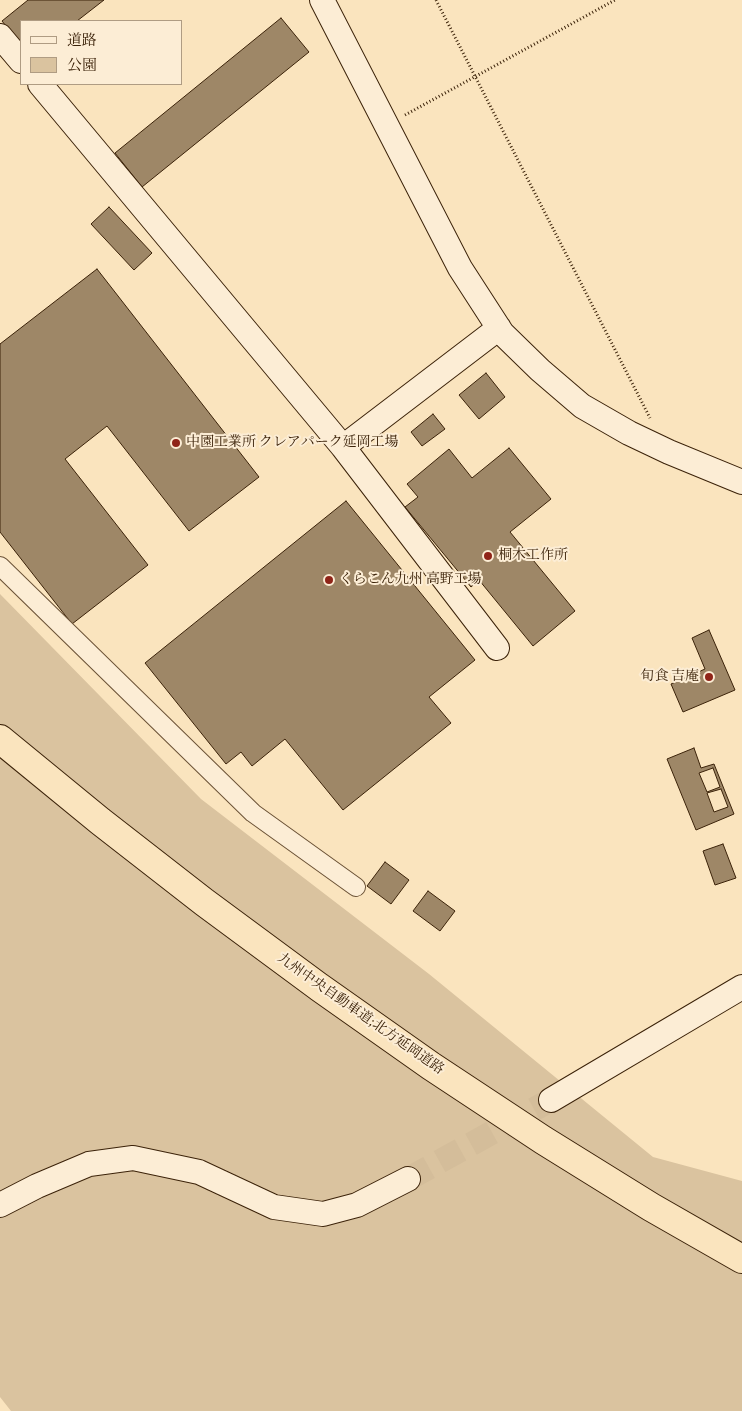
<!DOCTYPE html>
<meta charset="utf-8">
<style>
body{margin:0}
#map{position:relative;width:742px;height:1411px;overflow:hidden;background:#fae4be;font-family:Vollkorn,"Noto Serif JP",serif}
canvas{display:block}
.legend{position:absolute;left:20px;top:20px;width:162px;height:65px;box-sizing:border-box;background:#fcedd5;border:1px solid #af9c83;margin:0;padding:6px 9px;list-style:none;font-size:15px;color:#3b2209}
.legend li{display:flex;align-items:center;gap:10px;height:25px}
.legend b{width:25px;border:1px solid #af9c83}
</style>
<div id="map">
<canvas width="742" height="1411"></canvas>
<ul class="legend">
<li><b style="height:6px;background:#fcedd5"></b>道路</li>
<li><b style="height:14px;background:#dac39f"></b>公園</li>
</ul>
</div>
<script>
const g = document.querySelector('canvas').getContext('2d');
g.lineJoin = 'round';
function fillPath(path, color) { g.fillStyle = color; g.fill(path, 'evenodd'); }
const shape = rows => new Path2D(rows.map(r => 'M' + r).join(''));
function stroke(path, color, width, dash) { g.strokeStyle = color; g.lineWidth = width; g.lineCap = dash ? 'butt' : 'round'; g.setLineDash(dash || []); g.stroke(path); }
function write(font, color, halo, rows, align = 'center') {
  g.font = font + ' Vollkorn,"Noto Serif JP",serif'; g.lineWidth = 4; g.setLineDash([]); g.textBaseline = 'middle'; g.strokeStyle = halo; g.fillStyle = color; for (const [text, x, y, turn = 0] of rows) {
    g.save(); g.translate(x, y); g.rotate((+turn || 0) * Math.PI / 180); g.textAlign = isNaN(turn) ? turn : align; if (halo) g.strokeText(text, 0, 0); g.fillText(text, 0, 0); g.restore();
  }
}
fillPath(shape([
 [0,594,201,799,429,974,653,1157,742,1181,742,1411,11,1411,0,1397]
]), '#dac39f');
const building = shape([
 [28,0,104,0,77,21,21,21,21,45,2,21,28,0],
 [281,18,309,52,142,187,115,153,281,18],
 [109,207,152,253,134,270,91,224,109,207],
 [97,269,259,477,189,531,107,426,65,459,148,565,72,624,0,532,0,344,97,269],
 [486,373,505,397,479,419,459,395,486,373],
 [433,414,445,429,422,446,411,432,433,414],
 [509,448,551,499,510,532,575,611,533,646,479,580,471,587,405,507,418,497,407,484,449,449,472,478,509,448],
 [346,501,475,660,429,697,451,723,343,810,285,739,252,766,241,752,226,764,145,663,346,501],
 [709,630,735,690,683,712,671,684,705,669,692,638,709,630],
 [694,748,701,768,714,764,734,814,696,830,667,759,694,748],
 [713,768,720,787,707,792,699,773,713,768],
 [721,789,728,807,714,812,707,793,721,789],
 [723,844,736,878,715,885,703,851,723,844],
 [385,862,409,880,391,904,367,886,385,862],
 [428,891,455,911,440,931,413,911,428,891]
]);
fillPath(building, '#9e8767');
stroke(building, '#3b2209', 1);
stroke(shape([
 [408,1179,551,1100]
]), '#d4bd9a', 24, [24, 12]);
const street = shape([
 [0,566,253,813,356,887]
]);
const secondary = shape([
 [322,0,460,268,502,333,540,370,582,406,629,433,669,452,742,482],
 [0,36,21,61],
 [40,84,343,447,497,648],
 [343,447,499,328],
 [551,1100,742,987],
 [0,1205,37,1186,89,1164,133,1158,199,1172,274,1207,323,1214,357,1205,408,1179]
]);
const highway = shape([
 [0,739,100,821,204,902,319,987,431,1066,543,1140,651,1207,742,1259]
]);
stroke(street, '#6b5236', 20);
stroke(secondary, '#3b2209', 26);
stroke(highway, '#3b2209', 30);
stroke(shape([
 [436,0,650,418],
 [405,115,615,0]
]), '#3b2209', 3, [1, 2.5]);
stroke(street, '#fcedd5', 18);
stroke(secondary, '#fcedd5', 24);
stroke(highway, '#fae4be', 28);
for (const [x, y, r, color] of [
 [176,443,5,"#8f2418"],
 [488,556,5,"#8f2418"],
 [329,580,5,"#8f2418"],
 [709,677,5,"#8f2418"]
]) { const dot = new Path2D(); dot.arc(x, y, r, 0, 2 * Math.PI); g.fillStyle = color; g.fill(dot); stroke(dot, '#fcedd5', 2); }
write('14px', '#3b2209', '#fcedd5', [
 ["中園工業所 クレアパーク延岡工場",186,443],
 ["桐木工作所",498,556],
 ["くらこん九州 高野工場",339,580],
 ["旬食 吉庵",699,677,"right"]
], 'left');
write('14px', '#3b2209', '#fcedd5', [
 ["九州中央自動車道;北方延岡道路",360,1015,35]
]);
</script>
